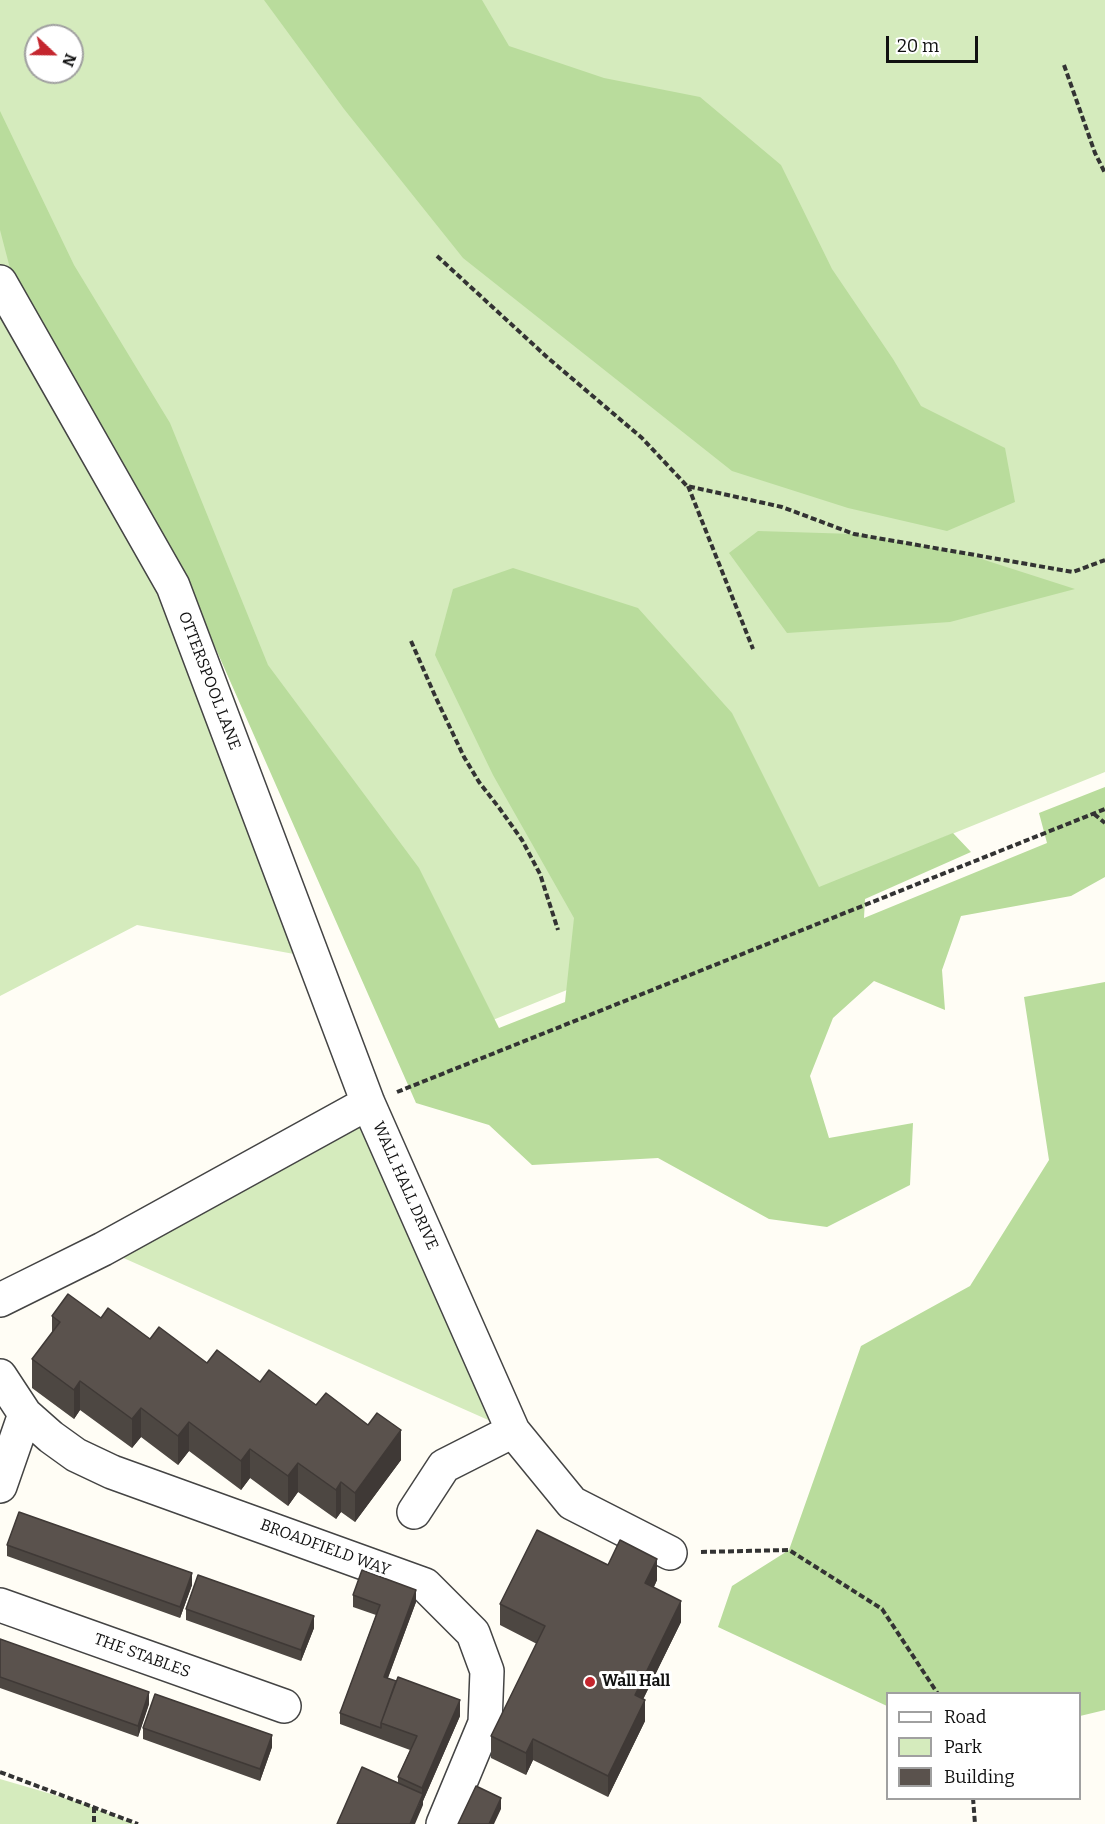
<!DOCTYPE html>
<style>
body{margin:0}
#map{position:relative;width:1105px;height:1824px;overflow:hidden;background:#fffdf5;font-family:Bitter,serif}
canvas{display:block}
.legend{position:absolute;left:886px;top:1692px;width:195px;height:108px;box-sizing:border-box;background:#fff;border:2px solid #a0a0a0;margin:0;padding:8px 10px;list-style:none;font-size:18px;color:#111}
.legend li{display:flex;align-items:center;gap:12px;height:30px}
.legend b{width:30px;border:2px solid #a0a0a0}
.north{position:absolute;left:24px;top:24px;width:60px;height:60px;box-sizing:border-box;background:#fff;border:2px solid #a0a0a0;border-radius:50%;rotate:112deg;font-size:16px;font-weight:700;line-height:24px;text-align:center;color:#111}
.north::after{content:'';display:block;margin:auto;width:21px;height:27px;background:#c4262e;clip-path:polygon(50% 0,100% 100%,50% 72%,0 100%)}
.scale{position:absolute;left:886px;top:36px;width:92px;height:27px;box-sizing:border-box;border:3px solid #111;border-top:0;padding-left:8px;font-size:18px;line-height:21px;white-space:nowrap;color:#111;-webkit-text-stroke:4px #fff;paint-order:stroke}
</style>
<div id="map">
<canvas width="1105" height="1824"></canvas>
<ul class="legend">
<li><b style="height:8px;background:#fff"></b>Road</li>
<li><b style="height:16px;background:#d5ebbd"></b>Park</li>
<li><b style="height:16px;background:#5a524d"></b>Building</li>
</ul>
<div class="north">N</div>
<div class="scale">20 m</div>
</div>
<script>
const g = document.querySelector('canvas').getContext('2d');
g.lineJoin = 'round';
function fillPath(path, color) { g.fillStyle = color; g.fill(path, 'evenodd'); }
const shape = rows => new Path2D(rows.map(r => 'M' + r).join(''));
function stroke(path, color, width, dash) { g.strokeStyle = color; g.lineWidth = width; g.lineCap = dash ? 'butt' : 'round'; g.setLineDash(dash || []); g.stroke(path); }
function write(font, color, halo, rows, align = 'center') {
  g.font = font + ' Bitter,serif'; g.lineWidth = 6; g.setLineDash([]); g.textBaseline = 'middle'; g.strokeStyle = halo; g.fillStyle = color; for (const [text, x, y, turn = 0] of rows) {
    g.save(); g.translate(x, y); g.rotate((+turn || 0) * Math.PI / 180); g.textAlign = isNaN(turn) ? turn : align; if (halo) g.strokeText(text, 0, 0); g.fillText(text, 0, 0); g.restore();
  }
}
fillPath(shape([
 [0,0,1105,0,1105,772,399,1058,201,615,0,272],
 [36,36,72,36,72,72,36,72],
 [0,309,107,480,196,673,294,954,137,925,0,996],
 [368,1103,513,1431,119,1256],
 [0,1779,82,1803,135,1824,0,1824]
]), '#d5ebbd');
fillPath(shape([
 [264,0,482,0,509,46,604,78,700,97,781,165,832,269,893,359,921,406,1005,448,1015,502,947,531,848,508,732,471,463,258,344,109],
 [0,111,74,265,170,423,268,665,419,868,499,1028,565,1002,574,918,493,775,435,655,453,589,513,568,638,608,732,713,819,887,953,833,971,852,865,899,864,918,1047,843,1039,813,1105,787,1105,877,1071,896,961,916,942,970,945,1010,874,981,833,1018,810,1076,829,1138,913,1123,910,1185,827,1227,769,1219,658,1158,532,1165,489,1125,416,1103,201,615,12,276,0,230],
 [758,531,854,534,966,554,1075,589,950,622,787,633,729,553],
 [1105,982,1105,1710,1080,1716,1080,1694,888,1694,887,1706,718,1627,732,1586,789,1550,861,1346,970,1286,1049,1160,1024,997]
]), '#b9dc9c');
const minor = shape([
 [0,282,173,586,368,1103,513,1431,444,1466,414,1512],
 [0,1300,103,1249,368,1103],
 [0,1376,25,1414,51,1437,76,1455,112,1472,425,1585,473,1633,487,1671,485,1723,443,1824],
 [513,1431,572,1503,670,1553],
 [0,1486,25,1414],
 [0,1605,284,1706]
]);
stroke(minor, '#444', 36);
stroke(shape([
 [1064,65,1095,153,1105,173],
 [437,256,548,358,642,438,687,486,782,507,854,534,1073,572,1105,560],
 [688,486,753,649],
 [411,641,436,698,464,757,479,782,500,809,522,840,540,874,558,930],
 [1094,814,1105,823],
 [397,1092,1105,809],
 [701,1552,789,1550,882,1609,938,1694],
 [0,1772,138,1824],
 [973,1798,975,1824],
 [94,1807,94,1824]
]), '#333', 4, [6, 3]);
stroke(minor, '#fff', 33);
fillPath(shape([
 [52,1316,101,1318,207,1363,260,1382,316,1405,401,1460,355,1522,341,1512,336,1519,298,1492,288,1506,250,1478,241,1490,189,1451,178,1465,141,1437,132,1448,80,1410,74,1419,32,1388,32,1359,52,1333],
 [7,1545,192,1585,180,1618,7,1556],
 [608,1565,657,1580,654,1587,681,1622,643,1699,645,1721,608,1797,533,1760,526,1775,491,1758,491,1736,537,1644,500,1625,500,1604],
 [353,1595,416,1602,388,1678,460,1716,423,1801,423,1805,398,1783,398,1777,410,1750,340,1724,340,1713,376,1615,353,1607],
 [186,1609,314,1628,301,1661,186,1620],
 [0,1639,149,1704,138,1737,0,1688],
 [143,1728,272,1747,260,1781,143,1739]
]), '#4d4742');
fillPath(shape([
 [80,1381,80,1410,74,1419,74,1390],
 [141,1408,141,1437,132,1448,132,1419],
 [189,1422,189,1451,178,1465,178,1436],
 [401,1430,401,1460,355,1522,355,1493],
 [250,1449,250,1478,241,1490,241,1461],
 [298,1463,298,1492,288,1506,288,1476],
 [341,1482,341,1512,336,1519,336,1490],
 [657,1559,657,1580,645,1605,645,1583],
 [192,1573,192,1585,180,1618,180,1607],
 [416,1590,416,1602,384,1688,384,1677],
 [681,1601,681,1622,635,1716,635,1695],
 [314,1616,314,1628,301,1661,301,1650],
 [149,1692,149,1704,138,1737,138,1726],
 [460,1700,460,1716,423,1801,423,1805,415,1824,410,1824,422,1797,422,1788],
 [645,1700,645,1721,608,1797,608,1776],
 [272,1735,272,1747,260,1781,260,1769],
 [533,1739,533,1760,526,1775,526,1753],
 [501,1798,501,1809,494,1824,489,1824]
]), '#3f3936');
const building = shape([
 [68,1294,101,1318,108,1308,150,1339,159,1327,207,1363,217,1350,260,1382,269,1370,316,1405,326,1393,368,1425,377,1413,401,1430,355,1493,341,1482,336,1490,298,1463,288,1476,250,1449,241,1461,189,1422,178,1436,141,1408,132,1419,80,1381,74,1390,32,1359,60,1322,52,1316,68,1294],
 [19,1512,192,1573,180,1607,7,1545,19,1512],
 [537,1530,608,1565,620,1540,657,1559,645,1583,681,1601,635,1695,645,1700,608,1776,533,1739,526,1753,491,1736,545,1626,500,1604,537,1530],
 [362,1570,416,1590,384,1677,396,1681,381,1723,381,1728,340,1713,380,1605,353,1595,362,1570],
 [198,1575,314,1616,301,1650,186,1609,198,1575],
 [0,1639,149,1692,138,1726,0,1677,0,1639],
 [398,1677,460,1700,422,1788,398,1777,417,1736,381,1723,398,1677],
 [155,1694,272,1735,260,1769,143,1728,155,1694],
 [362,1767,423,1794,410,1824,337,1824,362,1767],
 [476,1786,501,1798,489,1824,458,1824,476,1786]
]);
fillPath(building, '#5a524d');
stroke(building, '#3f3936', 1.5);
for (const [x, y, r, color] of [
 [590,1682,6,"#c4262e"]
]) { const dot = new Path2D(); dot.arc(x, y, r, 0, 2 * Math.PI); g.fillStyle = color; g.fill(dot); stroke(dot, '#fff', 2); }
write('16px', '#111', '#fff', [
 ["OTTERSPOOL LANE",209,681,69],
 ["WALL HALL DRIVE",405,1186,66],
 ["BROADFIELD WAY",325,1548,20],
 ["THE STABLES",142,1656,20]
]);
write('bold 16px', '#111', '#fff', [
 ["Wall Hall",602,1682]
], 'left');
</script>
